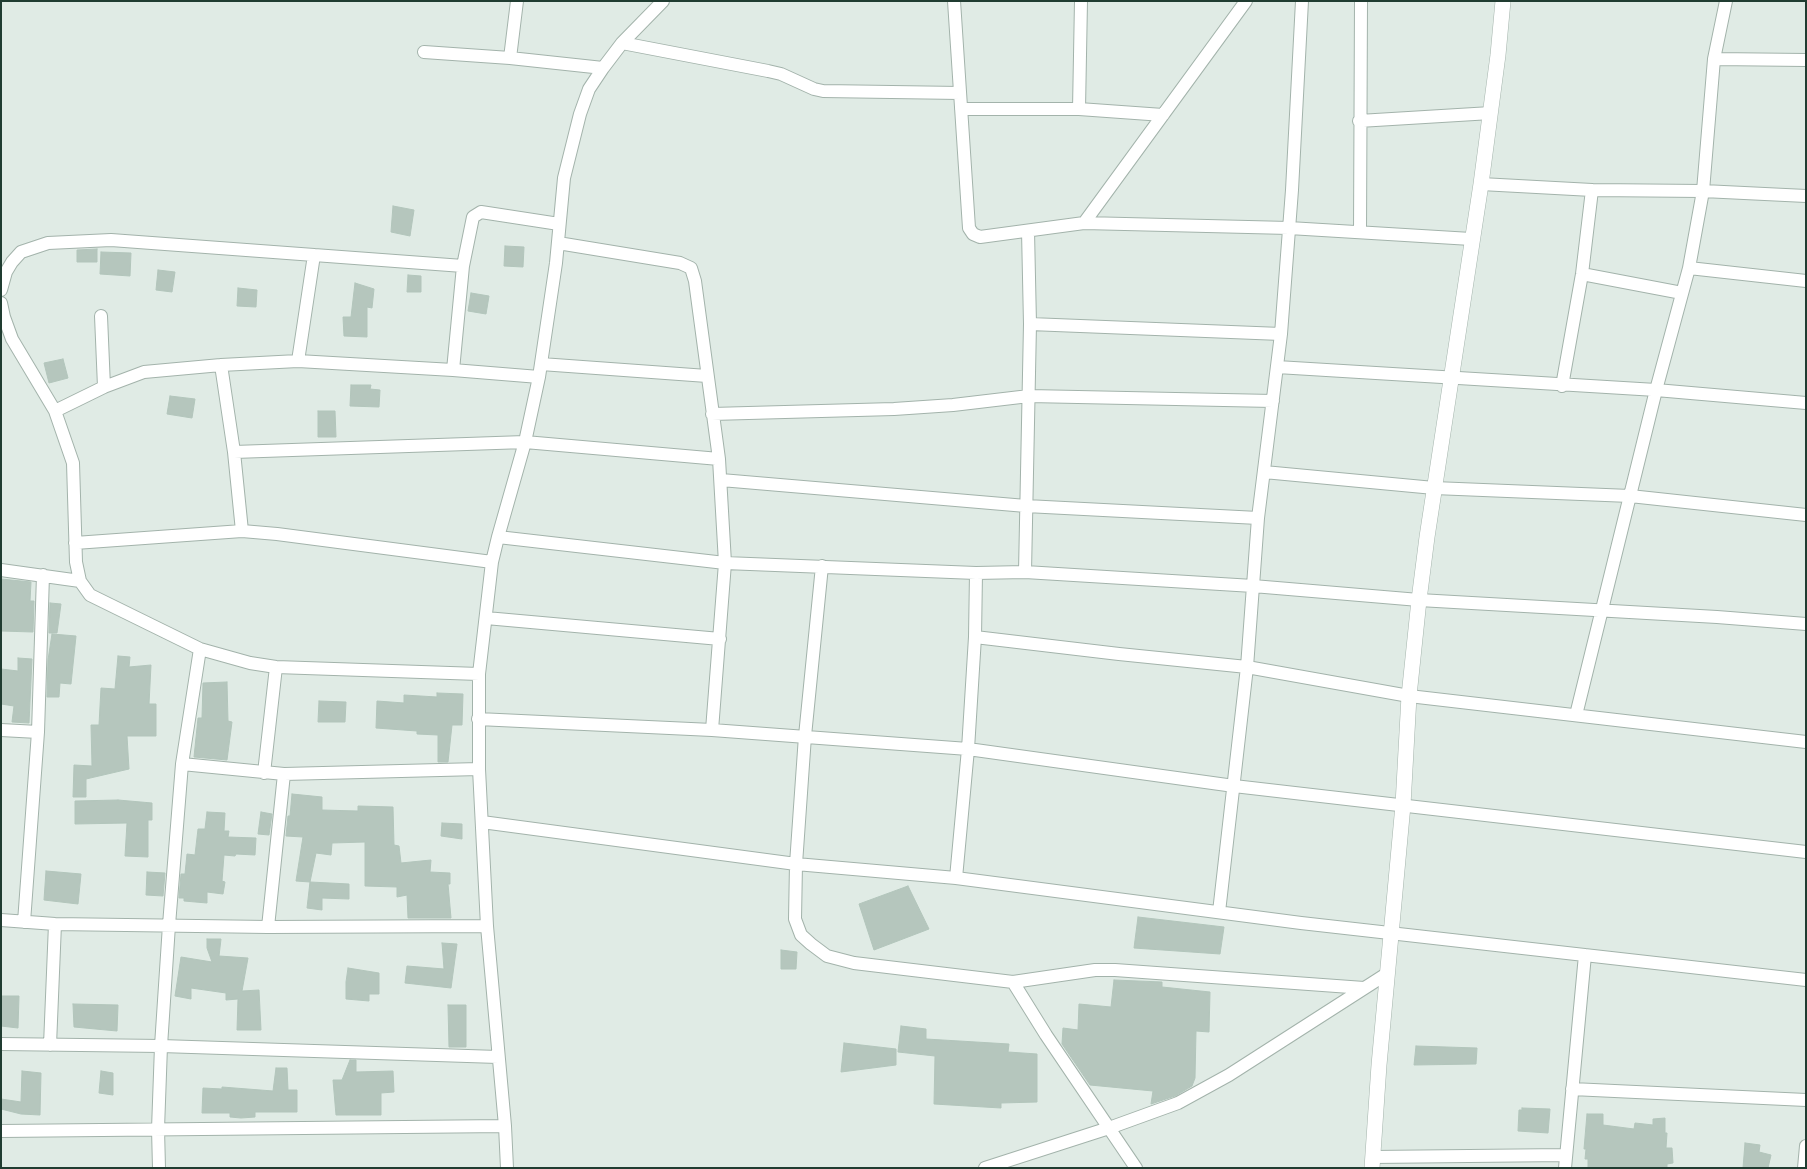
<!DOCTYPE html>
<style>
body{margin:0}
#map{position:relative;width:1807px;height:1169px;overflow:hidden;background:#e0ebe5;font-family:Commissioner,sans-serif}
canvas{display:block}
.frame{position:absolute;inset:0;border:2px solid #203c31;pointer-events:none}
</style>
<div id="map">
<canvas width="1807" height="1169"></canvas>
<div class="frame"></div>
</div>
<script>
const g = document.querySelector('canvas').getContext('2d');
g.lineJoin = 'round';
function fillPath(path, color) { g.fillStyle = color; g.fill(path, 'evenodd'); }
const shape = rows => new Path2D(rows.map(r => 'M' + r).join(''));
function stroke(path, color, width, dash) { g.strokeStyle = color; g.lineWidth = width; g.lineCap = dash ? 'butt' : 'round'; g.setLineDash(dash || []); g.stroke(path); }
const building = shape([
 [393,206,414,210,410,236,391,232,393,206],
 [505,246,524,247,523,267,504,266,505,246],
 [97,249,97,262,77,262,77,250,97,249],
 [101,252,131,253,130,276,100,274,101,252],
 [158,270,175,272,172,292,156,290,158,270],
 [408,275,421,276,421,292,407,292,408,275],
 [355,283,374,289,372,308,367,307,367,337,344,336,343,317,351,317,355,283],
 [238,288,257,290,256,307,237,306,238,288],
 [471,293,489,296,486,314,468,311,471,293],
 [63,359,68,378,49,383,44,363,63,359],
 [351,385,371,385,370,389,380,390,379,407,350,406,351,385],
 [170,396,195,399,192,418,167,414,170,396],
 [318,411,335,411,336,437,318,437,318,411],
 [1,579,31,582,30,601,34,601,33,632,1,631,1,579],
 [50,603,61,604,57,633,49,633,50,603],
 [52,634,76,636,71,684,60,683,59,697,47,697,48,660,52,634],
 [118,656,130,657,129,667,151,665,149,704,156,704,156,736,127,736,129,769,86,779,86,797,73,797,74,765,92,766,91,725,99,725,101,688,115,689,118,656],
 [18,658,32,659,29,723,12,722,14,706,1,704,1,669,18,671,18,658],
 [227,682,228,721,232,722,227,760,194,757,198,718,202,718,203,683,227,682],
 [437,693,463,694,462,725,452,725,448,762,438,762,438,735,417,734,417,731,376,728,377,701,404,703,404,695,437,697,437,693],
 [319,701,346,702,345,722,318,722,319,701],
 [292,794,322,797,322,810,358,811,358,806,393,807,394,845,399,846,401,863,431,860,430,872,450,873,450,884,448,884,451,918,408,918,407,895,397,897,397,887,365,886,365,842,332,843,331,855,316,853,310,882,296,881,303,837,286,836,288,816,290,816,292,794],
 [118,800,152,803,152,820,148,820,148,857,125,856,127,823,75,824,75,801,118,800],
 [207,812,225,813,224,831,229,831,228,837,256,838,255,855,236,854,235,856,224,855,222,881,225,882,223,894,207,892,207,903,184,901,184,898,179,898,181,874,185,874,187,854,195,855,198,829,205,829,207,812],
 [261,812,272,814,269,835,258,834,261,812],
 [442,823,462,824,462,839,441,836,442,823],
 [46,871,81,874,78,904,44,900,46,871],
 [147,872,165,873,163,896,146,895,147,872],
 [310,882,349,884,349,899,322,898,322,910,307,908,310,882],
 [908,886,929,929,874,950,859,904,908,886],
 [1138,917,1224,927,1220,954,1134,948,1138,917],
 [207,939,221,939,219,956,248,958,242,991,259,990,261,1030,237,1030,238,999,226,1000,226,993,191,988,191,999,175,996,181,957,212,962,207,948,207,939],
 [442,943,457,944,451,988,405,983,407,966,444,969,442,943],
 [781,950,797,952,796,969,781,969,781,950],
 [348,968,379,973,379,994,369,994,369,1001,346,999,346,982,348,968],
 [1114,980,1162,982,1162,987,1210,992,1209,1032,1196,1031,1195,1078,1192,1086,1175,1096,1151,1104,1153,1091,1090,1085,1062,1044,1063,1028,1078,1030,1079,1004,1111,1007,1114,980],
 [1,996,19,996,18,1028,1,1026,1,996],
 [73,1004,118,1005,117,1031,74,1027,73,1004],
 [448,1005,466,1005,466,1047,449,1047,448,1005],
 [901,1026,926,1029,926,1039,1009,1044,1008,1052,1037,1054,1037,1102,1001,1103,1001,1108,934,1104,935,1056,898,1052,901,1026],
 [844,1043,896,1049,896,1065,841,1072,844,1043],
 [1416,1046,1477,1048,1476,1064,1414,1065,1416,1046],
 [350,1060,356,1060,356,1072,393,1071,394,1092,381,1093,381,1115,336,1115,333,1080,342,1080,350,1060],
 [276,1068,287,1068,288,1090,297,1090,297,1112,255,1112,255,1117,241,1118,230,1117,230,1113,202,1113,203,1088,222,1089,222,1087,273,1091,276,1068],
 [22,1071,41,1073,40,1115,21,1114,1,1109,1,1099,21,1102,22,1071],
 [101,1071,113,1073,113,1095,99,1093,101,1071],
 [1522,1108,1550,1109,1548,1133,1518,1131,1519,1110,1522,1110,1522,1108],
 [1587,1114,1603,1114,1603,1125,1634,1129,1635,1123,1653,1125,1653,1119,1665,1118,1665,1133,1667,1133,1666,1148,1672,1148,1673,1163,1667,1164,1667,1168,1588,1168,1588,1159,1585,1159,1586,1149,1584,1149,1587,1114],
 [1745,1143,1760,1145,1759,1152,1771,1155,1768,1168,1743,1168,1745,1143]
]);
fillPath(building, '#b5c6bd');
stroke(building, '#b2c5bb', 1);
const minor = shape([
 [954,1,969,228,973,234,980,237,1084,223,1289,228,1471,239],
 [622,43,768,71,781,74,814,89,823,91,960,93],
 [424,52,510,58,603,68],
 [510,58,517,1],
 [1714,59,1806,60],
 [961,109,1079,109,1081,1],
 [1079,109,1163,115],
 [1359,121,1491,113],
 [1481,184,1592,190,1703,191,1806,196],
 [1084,223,1246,1],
 [1360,232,1361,1],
 [558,243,680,263,691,268,695,281,719,459,725,563,712,730],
 [1689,268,1806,281],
 [1582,274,1682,293],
 [1,290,6,272,12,262,21,252,48,243,111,240,463,266],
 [1,303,4,317,12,339,55,411,73,463,76,562,80,581,90,595,200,649,250,663,276,667,479,674],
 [101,316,104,387],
 [1030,324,1281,334],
 [298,361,314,255],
 [541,364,707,376],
 [221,365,234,452,242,531],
 [1277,367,1656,390,1806,403],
 [453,370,463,266,473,217,481,212,559,224],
 [1562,386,1582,274,1592,190],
 [55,411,104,387,144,372,221,365,298,361,453,370,539,377],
 [712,414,894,409,953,405,1029,396,1273,401],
 [234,452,525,442,719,459],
 [1264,472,1434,488,1630,496,1806,515],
 [721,480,1026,506,1258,518],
 [498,537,725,563,976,573,1025,572,1253,586,1419,600,1717,617,1806,624],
 [75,543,242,531,277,534,492,562],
 [822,566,805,736,796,864,795,919,801,935,811,944,827,956,854,963,1013,982,1095,970,1115,970,1364,988],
 [1,570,80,581],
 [1025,572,1030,324,1028,231],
 [486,618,720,639],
 [975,637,1119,654,1247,667,1409,696,1806,742],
 [1576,715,1656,390,1689,268,1703,191,1714,59,1726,1],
 [478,719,712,730,968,749,1234,786,1806,852],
 [1,730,38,732],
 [182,764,284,774,479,769],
 [264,773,276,667],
 [482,822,796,864,956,878,1301,923,1806,980],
 [956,878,968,749,975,637,976,573],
 [1219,912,1247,667,1258,518,1281,334,1292,190,1302,1],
 [1,920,55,924,268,927,487,926],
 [24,922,38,732,43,575],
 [268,927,284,774],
 [1013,982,1046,1035,1136,1168],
 [1,1044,161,1046,498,1057],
 [50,1045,55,924],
 [1572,1089,1806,1100],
 [1,1131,505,1126],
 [1372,1157,1566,1155],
 [159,1168,158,1129,161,1046,169,925,182,764,200,649],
 [507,1168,505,1126,487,926,479,769,479,674,492,562,498,537,525,442,539,377,556,263,564,178,580,114,589,89,603,68,622,43,663,1],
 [985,1168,1109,1128,1178,1103,1229,1075,1388,973],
 [1565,1168,1585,955],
 [1804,1168,1806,1146]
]);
const tertiary = shape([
 [1372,1168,1379,1065,1403,805,1409,696,1419,600,1427,537,1481,184,1498,55,1503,1]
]);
stroke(minor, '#a3b3ab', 14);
stroke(tertiary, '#a3b3ab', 16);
stroke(minor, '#fff', 12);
stroke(tertiary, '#fff', 15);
</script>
